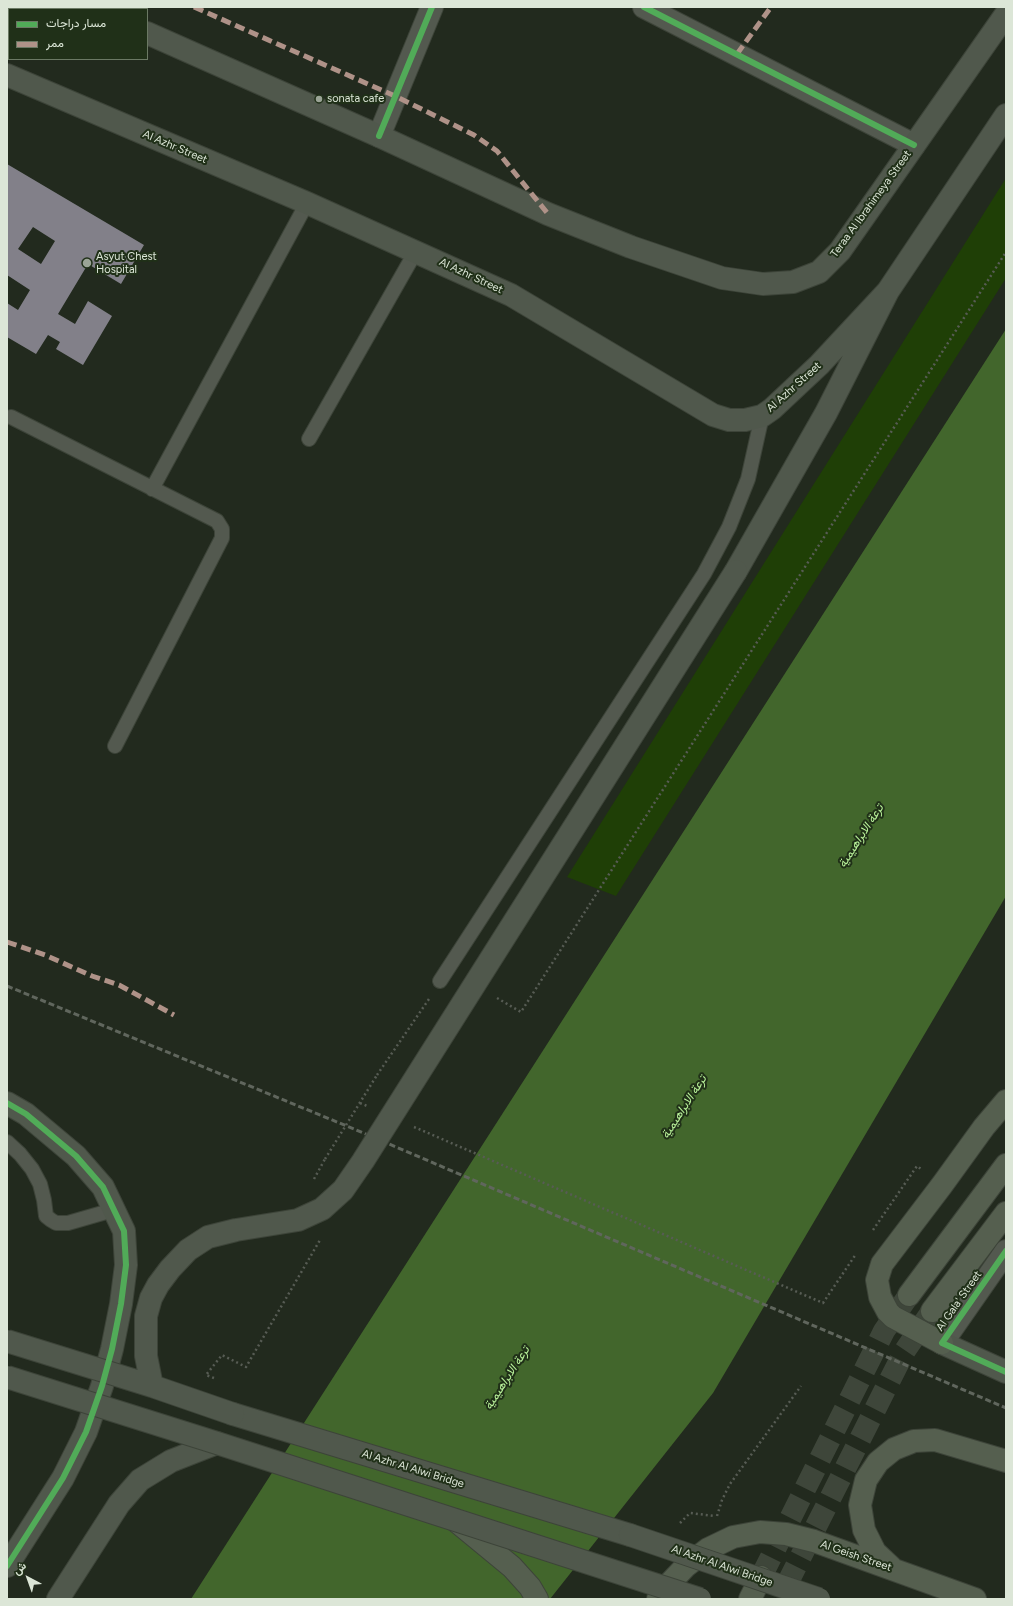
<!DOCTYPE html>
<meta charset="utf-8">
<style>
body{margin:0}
#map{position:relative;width:1013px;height:1606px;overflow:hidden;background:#222a1e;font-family:Figtree,Vazirmatn,sans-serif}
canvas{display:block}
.frame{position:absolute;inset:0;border:8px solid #dce6d7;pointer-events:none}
.legend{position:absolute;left:8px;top:8px;width:140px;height:52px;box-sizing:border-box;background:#203018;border:1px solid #6b7964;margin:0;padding:5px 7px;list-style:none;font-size:12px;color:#dce6d7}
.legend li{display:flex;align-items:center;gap:8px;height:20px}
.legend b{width:20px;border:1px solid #6b7964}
.north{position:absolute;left:8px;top:1558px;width:40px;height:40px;-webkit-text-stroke:3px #203018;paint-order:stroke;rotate:319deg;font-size:11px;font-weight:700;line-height:16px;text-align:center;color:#dce6d7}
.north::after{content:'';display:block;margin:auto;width:14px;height:18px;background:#dce6d7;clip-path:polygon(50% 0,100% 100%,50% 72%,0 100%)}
</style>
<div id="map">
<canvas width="1013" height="1606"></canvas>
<div class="frame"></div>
<ul class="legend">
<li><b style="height:5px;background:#51ab58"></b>مسار دراجات</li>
<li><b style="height:5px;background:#af9288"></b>ممر</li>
</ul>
<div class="north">ش</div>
</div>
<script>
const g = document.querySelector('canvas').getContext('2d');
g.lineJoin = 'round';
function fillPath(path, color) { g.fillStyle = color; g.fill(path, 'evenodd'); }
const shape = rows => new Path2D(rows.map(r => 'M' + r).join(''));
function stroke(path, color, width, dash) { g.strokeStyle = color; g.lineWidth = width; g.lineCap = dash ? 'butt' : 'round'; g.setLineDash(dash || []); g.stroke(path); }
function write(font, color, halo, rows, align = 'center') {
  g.font = font + ' Figtree,Vazirmatn,sans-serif'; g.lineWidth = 4; g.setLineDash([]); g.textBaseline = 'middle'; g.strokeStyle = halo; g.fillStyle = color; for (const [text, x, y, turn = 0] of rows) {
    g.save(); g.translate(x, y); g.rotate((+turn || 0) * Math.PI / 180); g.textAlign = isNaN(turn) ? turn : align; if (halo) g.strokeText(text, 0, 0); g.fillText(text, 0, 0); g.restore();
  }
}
fillPath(shape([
 [1006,178,1006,278,616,896,567,877]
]), '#1f3f06');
fillPath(shape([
 [1006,329,1006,896,713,1393,550,1599,191,1599]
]), '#42662c');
fillPath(shape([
 [7,164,144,245,121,284,88,264,58,314,75,324,88,301,112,316,83,365,56,349,60,342,48,335,36,354,7,337,7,303,18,310,30,290,7,275],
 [33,227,55,241,41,264,18,249]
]), '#828089');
stroke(shape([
 [761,1577,884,1331,909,1295],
 [786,1586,904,1352,932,1311]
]), '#3e463a', 22, [22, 11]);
const lane = shape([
 [11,417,217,521,222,529,222,538,115,746],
 [309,439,416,251],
 [152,489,307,203],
 [440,981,704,574,729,527,748,479,762,416],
 [7,1142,20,1154,32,1169,40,1184,44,1200,46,1216,51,1220,56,1223,68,1223,113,1210]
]);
const street = shape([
 [644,7,914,145],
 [379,136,432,7],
 [942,1343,1006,1251]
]);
const secondary = shape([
 [89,7,94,9],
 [147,33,379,136,548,214,631,247,722,278,763,284,793,282,819,272,840,251,1006,14],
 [7,75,307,203,511,295,713,415,729,420,745,420,762,416,772,409,819,365,888,291],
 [736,571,826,413,888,291,1006,115],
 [7,1103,26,1114,76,1156,103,1187,124,1231,126,1265,121,1304,112,1349,102,1386,86,1432,63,1478,7,1566],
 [942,1343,1006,1372],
 [233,1414,630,1535],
 [58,1599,119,1504,140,1480,171,1461,217,1443]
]);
const primary = shape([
 [909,1295,1006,1165],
 [932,1311,1006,1213],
 [942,1343,893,1317,888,1312,880,1297,877,1280,882,1264,942,1185,984,1127,1006,1101],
 [455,1520,512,1567,530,1587,537,1599],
 [891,1567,875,1552,864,1530,860,1505,866,1480,878,1462,894,1449,914,1441,935,1440,1006,1461],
 [658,1599,667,1586,686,1566,708,1549,733,1537,760,1532,786,1534,814,1541,975,1599],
 [750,1599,761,1577]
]);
stroke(lane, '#3d4439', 16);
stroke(street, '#3d4439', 24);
stroke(secondary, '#3d4439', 24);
stroke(primary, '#3d4439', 24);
stroke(shape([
 [497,998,521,1012,1006,252],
 [377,1075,429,999],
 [360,1103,367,1106],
 [414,1127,823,1303,856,1254],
 [314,1179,325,1159],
 [873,1230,917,1166,921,1169],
 [214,1378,206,1375,222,1355,246,1367,320,1240],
 [717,1516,722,1500,730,1484,801,1386],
 [680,1523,690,1513,714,1516]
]), '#575c54', 2.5, [2, 3]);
stroke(lane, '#53594f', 14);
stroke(street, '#53594f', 22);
stroke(secondary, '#50584c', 22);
stroke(primary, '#555f4f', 22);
stroke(shape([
 [7,986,354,1129,1006,1408]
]), '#60665d', 3, [6, 3]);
const secondaryBridge = shape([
 [7,1341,152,1386,233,1414],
 [7,1377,217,1443,700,1599],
 [152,1386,146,1356,146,1316,151,1298,158,1285,170,1269,188,1250,208,1237,236,1230,298,1220,322,1209,343,1190,363,1161,736,571],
 [630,1535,819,1599]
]);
stroke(secondaryBridge, '#3d4439', 24, []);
stroke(shape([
 [325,1159,377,1075]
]), '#575c54', 2.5, [2, 3]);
stroke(secondaryBridge, '#50584c', 22);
stroke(shape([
 [194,7,395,96,474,135,497,151,548,214],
 [737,54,771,7],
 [7,942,45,955,92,976,119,985,174,1015]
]), '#af9288', 5, [10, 5]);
stroke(shape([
 [644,7,914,145],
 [379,136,432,7],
 [7,1103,26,1114,76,1156,103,1187,124,1231,126,1265,121,1304,112,1349,102,1386,86,1432,63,1478,7,1566],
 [1006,1251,942,1343,1006,1372]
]), '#51ab58', 6);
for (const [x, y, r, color] of [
 [319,99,4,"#9ba496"],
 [87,263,5,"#9ba496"]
]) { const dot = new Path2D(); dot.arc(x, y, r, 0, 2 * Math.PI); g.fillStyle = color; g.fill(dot); stroke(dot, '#203018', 1.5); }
write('11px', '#dce6d7', '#203018', [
 ["sonata cafe",327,99],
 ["Asyut Chest",96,257],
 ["Hospital",96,270]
], 'left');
write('11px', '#dce6d7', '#203018', [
 ["Al Azhr Street",175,147,23],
 ["Teraa Al Ibrahimeya Street",871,204,-54],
 ["Al Azhr Street",471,276,25],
 ["Al Azhr Street",794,387,-42],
 ["Al Gala' Street",959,1301,-55],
 ["Al Azhr Al Alwi Bridge",413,1469,17],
 ["Al Geish Street",856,1556,19],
 ["Al Azhr Al Alwi Bridge",722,1566,19]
]);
write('italic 12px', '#bcf69d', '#203018', [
 ["ترعة الابراهيمية",861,836,-57],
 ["ترعة الابراهيمية",684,1107,-57],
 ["ترعة الابراهيمية",507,1378,-57]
]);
</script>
